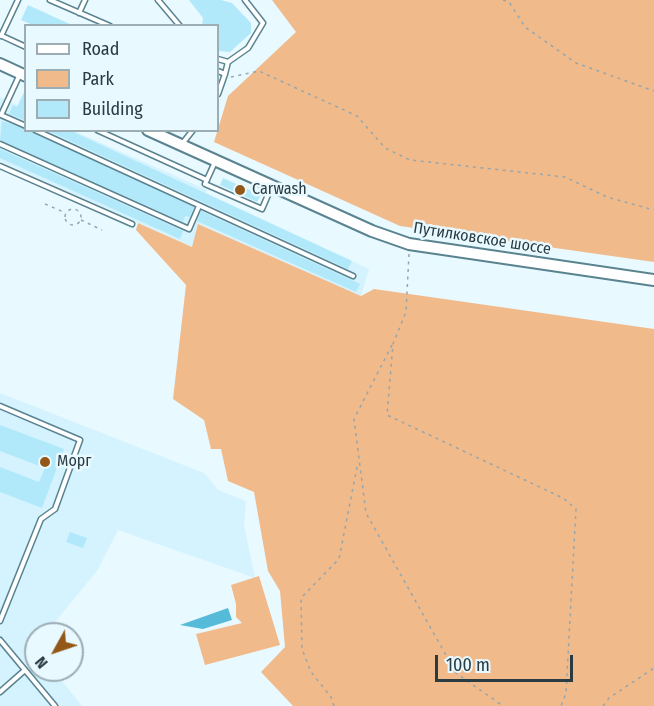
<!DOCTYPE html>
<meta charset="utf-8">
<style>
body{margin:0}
#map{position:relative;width:654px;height:706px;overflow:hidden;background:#e8f9ff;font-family:"Fira Sans Condensed",sans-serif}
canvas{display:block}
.legend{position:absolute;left:24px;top:24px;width:195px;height:108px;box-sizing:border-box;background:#e8f9ff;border:2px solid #9cadb3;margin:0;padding:8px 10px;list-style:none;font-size:18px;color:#2a3c41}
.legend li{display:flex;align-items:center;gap:12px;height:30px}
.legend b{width:30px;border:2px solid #9cadb3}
.north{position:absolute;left:24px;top:622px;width:60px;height:60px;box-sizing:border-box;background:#e8f9ff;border:2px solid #9cadb3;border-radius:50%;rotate:230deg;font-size:16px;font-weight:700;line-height:24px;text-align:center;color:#2a3c41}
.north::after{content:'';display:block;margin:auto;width:21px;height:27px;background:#935818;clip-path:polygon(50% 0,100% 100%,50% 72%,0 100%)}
.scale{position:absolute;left:435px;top:655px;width:138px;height:27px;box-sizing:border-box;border:3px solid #2a3c41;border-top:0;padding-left:8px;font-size:18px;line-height:21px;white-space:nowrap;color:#2a3c41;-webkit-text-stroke:4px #e8f9ff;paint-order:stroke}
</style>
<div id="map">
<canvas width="654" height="706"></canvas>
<ul class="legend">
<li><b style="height:8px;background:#fff"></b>Road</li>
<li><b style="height:16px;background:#f1ba8b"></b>Park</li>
<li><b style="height:16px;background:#b1e9fb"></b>Building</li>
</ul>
<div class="north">N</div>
<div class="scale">100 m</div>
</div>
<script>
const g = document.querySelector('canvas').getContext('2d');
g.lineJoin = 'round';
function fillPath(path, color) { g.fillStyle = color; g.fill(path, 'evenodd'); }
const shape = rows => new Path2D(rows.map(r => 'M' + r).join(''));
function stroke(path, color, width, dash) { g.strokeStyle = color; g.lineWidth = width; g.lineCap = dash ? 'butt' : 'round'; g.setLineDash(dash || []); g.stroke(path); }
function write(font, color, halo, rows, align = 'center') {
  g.font = font + ' "Fira Sans Condensed",sans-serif'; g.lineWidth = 5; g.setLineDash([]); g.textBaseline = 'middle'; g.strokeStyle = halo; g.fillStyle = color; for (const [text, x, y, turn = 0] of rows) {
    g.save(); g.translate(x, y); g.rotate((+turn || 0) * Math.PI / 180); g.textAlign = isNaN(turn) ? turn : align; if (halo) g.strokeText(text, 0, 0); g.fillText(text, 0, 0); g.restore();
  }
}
fillPath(shape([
 [0,97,25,109,26,130,74,131,207,190,206,193,369,269,361,296,199,224,193,247,0,161],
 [0,393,204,473,218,490,246,501,244,525,255,578,118,530,97,571,45,634,36,634,34,647,36,670,53,670,82,706,0,706]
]), '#d4f3fe');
fillPath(shape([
 [272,0,654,0,654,262,400,226,214,142,228,96,296,32],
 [138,223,192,247,198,224,361,296,374,289,654,329,654,706,293,706,261,672,285,647,280,591,268,571,254,492,228,481,221,449,211,449,204,420,173,399,186,285,136,230],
 [259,576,280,645,205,665,196,634,242,623,236,617,236,604,231,585]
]), '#f1ba8b');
fillPath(shape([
 [228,608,232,620,203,629,180,625]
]), '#56bbd9');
fillPath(shape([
 [189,0,221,0,232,3,251,23,251,33,230,52,218,51,218,26,202,26,203,18],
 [28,5,74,26,35,26,21,20],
 [26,88,26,121,9,114,13,105,17,107],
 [2,121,31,130,194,207,190,217,185,216,183,222,0,140],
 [46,130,69,130,352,261,348,269],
 [0,149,179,229,183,231,180,239,0,158],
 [223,178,261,195,257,202,220,185],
 [201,211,360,284,356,292,197,221],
 [0,425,64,449,42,508,0,492,0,467,39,482,45,468,0,451],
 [70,532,87,538,83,548,66,542]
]), '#b1e9fb');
const service = shape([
 [50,0,110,26],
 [158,0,180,26],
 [79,13,85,0],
 [0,35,26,47],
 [1,36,18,0],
 [218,59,228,62,225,74],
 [228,62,248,48,263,23,245,0],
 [218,71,225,74,218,94],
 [20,74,1,115,26,126],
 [35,130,353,276],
 [97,130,207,180],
 [0,144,189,229,199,206],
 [182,144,193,130],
 [215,162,205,184,262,209,271,188],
 [0,166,132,224],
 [0,406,80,440,55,509,41,519,0,621],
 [0,640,55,706],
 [0,692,25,670]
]);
const secondary = shape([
 [0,64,26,76],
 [148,130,372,231,409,244,654,280]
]);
stroke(service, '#5a8390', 7);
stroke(secondary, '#5a8390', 14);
stroke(shape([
 [503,0,509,2,525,27,576,63,654,91],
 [231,77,259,71,357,116,385,148,410,160,565,177,607,197,654,210],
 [45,204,66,213],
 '65 217a8 8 0 1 1 16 0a8 8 0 1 1-16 0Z',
 [81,220,102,230],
 [409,254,406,312,393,344,387,415,563,498,576,509,566,693,561,706],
 [392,345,354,419,366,513,456,673,503,706],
 [334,706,331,697,311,672,302,649,301,598,339,559,358,462],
 [603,706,609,698,654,668]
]), '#95a6ac', 1.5, [3, 4.5]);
stroke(service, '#fff', 4);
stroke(secondary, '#fff', 10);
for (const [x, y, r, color] of [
 [240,190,6,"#935818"],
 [45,462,6,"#935818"]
]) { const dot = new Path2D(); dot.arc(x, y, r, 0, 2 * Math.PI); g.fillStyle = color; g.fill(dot); stroke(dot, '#e8f9ff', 2); }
write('16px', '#2a3c41', '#e8f9ff', [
 ["Carwash",252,190],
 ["Морг",57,462]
], 'left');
write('16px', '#2a3c41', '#e8f9ff', [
 ["Путилковское шоссе",482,239,9]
]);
</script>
